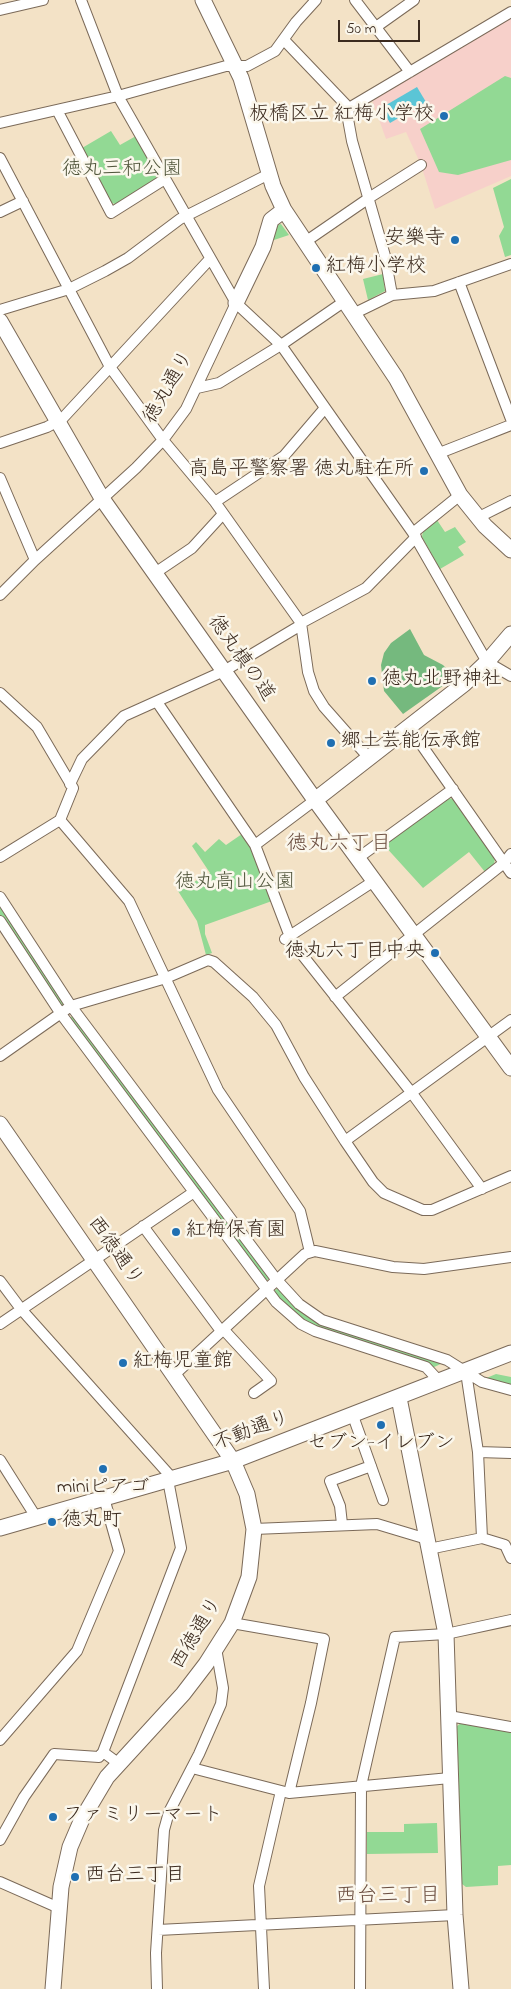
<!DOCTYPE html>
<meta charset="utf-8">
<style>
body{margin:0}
#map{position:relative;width:511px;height:1989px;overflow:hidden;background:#f3e2c6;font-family:"Indie Flower",sans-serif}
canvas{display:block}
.scale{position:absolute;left:338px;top:20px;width:82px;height:22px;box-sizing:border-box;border:2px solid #3b2a1e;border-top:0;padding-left:6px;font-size:15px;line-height:18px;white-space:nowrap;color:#3b2a1e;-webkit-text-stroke:4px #fbf7ec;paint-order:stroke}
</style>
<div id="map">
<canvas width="511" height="1989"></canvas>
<div class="scale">50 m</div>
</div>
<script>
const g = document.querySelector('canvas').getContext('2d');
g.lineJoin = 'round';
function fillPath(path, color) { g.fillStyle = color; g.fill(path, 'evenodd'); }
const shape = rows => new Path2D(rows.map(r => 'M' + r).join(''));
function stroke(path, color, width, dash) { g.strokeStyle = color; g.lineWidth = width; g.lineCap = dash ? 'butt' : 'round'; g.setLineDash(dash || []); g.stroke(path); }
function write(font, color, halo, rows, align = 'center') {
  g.font = font + ' "Indie Flower","Klee One",sans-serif'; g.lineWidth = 5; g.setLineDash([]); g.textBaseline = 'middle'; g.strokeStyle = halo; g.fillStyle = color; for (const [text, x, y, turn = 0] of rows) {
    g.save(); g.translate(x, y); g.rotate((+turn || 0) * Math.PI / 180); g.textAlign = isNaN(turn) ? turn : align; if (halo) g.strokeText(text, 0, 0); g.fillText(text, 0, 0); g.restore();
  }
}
fillPath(shape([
 [511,18,511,176,435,209,421,165,406,132,386,139,372,100]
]), '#f7d0ca');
fillPath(shape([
 [505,76,511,78,511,160,458,175,439,172,420,129],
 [111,131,120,145,136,136,157,174,156,180,117,205,110,202,82,148],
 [511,179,511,255,505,257,499,236,504,227,493,188],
 [281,224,289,235,271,241,277,225],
 [383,274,385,291,368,300,363,279],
 [437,520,445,532,455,527,466,542,458,547,464,555,440,569,422,537,423,531],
 [447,798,454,799,495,858,494,865,485,872,469,852,423,888,383,844],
 [242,834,253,850,272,901,205,925,205,934,212,953,206,955,197,921,178,891,210,873,192,846,196,842,205,852,219,839,226,845],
 [0,901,67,1003,60,1008,0,916],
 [75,1015,271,1277,265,1282,67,1019],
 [279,1287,297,1307,445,1362,432,1368,318,1330,290,1311,273,1292],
 [496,1374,511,1377,511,1387,484,1379],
 [461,1723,511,1732,511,1865,498,1866,498,1885,466,1887,462,1884,457,1726],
 [437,1823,438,1853,367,1854,367,1832,404,1832,404,1824]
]), '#92d994');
fillPath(shape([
 [410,629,424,655,443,665,449,671,451,680,403,714,384,691,381,665,384,653,391,643]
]), '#75b97e');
fillPath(shape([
 [417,87,426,102,390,123,381,108]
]), '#5bc5d6');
const street = shape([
 [81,0,118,96,236,303,281,345,413,533,487,662,511,676],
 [355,0,410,72],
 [0,10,43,0],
 [376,27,414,0],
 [284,40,349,108,511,12],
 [349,108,348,119,352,141,385,256,392,295],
 [57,110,111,213,165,179],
 [0,123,118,96,226,66,247,66,275,51,296,22,316,0],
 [0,158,110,367,163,440,215,502,301,623,308,672,314,691,324,707,369,758],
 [0,212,23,201],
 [305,242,372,196,421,165],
 [459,282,511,419],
 [0,310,69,289,105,271,128,258,180,219,269,174],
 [353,314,392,295,434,291,511,264],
 [197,388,219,383,281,345,345,301],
 [0,443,47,427,62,419,210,259],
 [437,454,511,425],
 [0,478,35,560],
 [215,502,284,456,325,408],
 [477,518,511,501],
 [413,533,460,495],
 [155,573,192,548,223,514],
 [0,595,35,560,136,468,163,440,186,409,236,303],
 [301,623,366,588,416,537],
 [0,693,37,727,73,788,60,820,0,857],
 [157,702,255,845,292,942,411,1092,482,1189],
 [409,727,511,873],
 [70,784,82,759,124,716,224,671,301,625],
 [60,820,129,901,218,1090,300,1211,310,1252],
 [255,845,315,800],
 [358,858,453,789],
 [0,897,71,1006,276,1279,299,1304,322,1320,447,1360,482,1382,511,1390],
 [0,921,61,1014,276,1302,301,1324,315,1331,426,1367,440,1382],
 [285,939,374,881],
 [335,997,504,863,511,854],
 [0,1056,71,1006,166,978,208,960,214,962,253,997,276,1025,304,1077,345,1141,373,1182,384,1193,423,1210,432,1210,511,1176],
 [345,1141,511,1020],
 [143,1226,221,1331],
 [0,1281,21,1309,173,1479],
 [0,1324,194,1192],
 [223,1329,271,1381,254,1393],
 [466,1372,478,1452,482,1538],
 [174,1375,305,1254,315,1251,393,1267,424,1269,511,1257],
 [353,1416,383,1500],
 [478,1452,511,1453],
 [0,1460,36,1517],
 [342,1524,340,1506,330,1481,371,1466],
 [254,1529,377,1524,427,1539],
 [429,1549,482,1538,505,1545,511,1558],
 [232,1623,324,1639,311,1703,289,1793],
 [449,1716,511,1727],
 [0,1740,77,1651,82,1639,119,1551,104,1498],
 [118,1763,103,1752,181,1548,168,1480],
 [192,1768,289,1793,450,1778],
 [0,1840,24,1797,54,1754,99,1757,103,1752],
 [0,1882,59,1908],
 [158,1930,455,1915],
 [157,1989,156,1953,164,1830,169,1812,199,1754,221,1704,223,1688,216,1648],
 [264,1989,259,1886,281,1791],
 [360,1989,361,1786,395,1637,446,1634,511,1620]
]);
const secondary = shape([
 [203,0,241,78,273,186,284,210,396,378,460,495,485,526,511,550],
 [236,303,263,247,271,220,284,210],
 [0,321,103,500,315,800,511,1068],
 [315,800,464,684,487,662,511,634],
 [0,1124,233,1461,247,1494,254,1529,249,1577,232,1623,206,1664,183,1694,107,1777,82,1819,70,1847,61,1887,53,1989],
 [399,1398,446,1634,455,1915,461,1989],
 [0,1528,233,1461,511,1353]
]);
stroke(street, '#7b6a59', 12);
stroke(secondary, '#7b6a59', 17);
stroke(street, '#fff', 10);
stroke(secondary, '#fff', 15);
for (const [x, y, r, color] of [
 [444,116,5,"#1f6fb2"],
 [455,240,5,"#1f6fb2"],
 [316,268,5,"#1f6fb2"],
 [424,471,5,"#1f6fb2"],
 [372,681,5,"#1f6fb2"],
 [331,743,5,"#1f6fb2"],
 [435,953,5,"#1f6fb2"],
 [176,1232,5,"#1f6fb2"],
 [123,1363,5,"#1f6fb2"],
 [381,1425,5,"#1f6fb2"],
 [103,1469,5,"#1f6fb2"],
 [52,1522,5,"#1f6fb2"],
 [53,1817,5,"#1f6fb2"],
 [75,1877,5,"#1f6fb2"]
]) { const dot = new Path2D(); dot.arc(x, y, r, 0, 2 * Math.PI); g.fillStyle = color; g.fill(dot); stroke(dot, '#fbf7ec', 2); }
write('20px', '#3b2a1e', '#fbf7ec', [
 ["板橋区立 紅梅小学校",434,116,"right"],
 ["安樂寺",445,240,"right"],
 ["紅梅小学校",326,268],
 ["高島平警察署 徳丸駐在所",414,471,"right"],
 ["徳丸北野神社",382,681],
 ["郷土芸能伝承館",341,743],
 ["徳丸六丁目中央",425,953,"right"],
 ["紅梅保育園",186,1232],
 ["紅梅児童館",133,1363],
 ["セブン-イレブン",381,1445,"center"],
 ["miniピアゴ",103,1489,"center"],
 ["徳丸町",62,1522],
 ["ファミリーマート",63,1817],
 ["西台三丁目",85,1877]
], 'left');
write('20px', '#51563c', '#fbf7ec', [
 ["徳丸三和公園",122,171],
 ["徳丸高山公園",235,884]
]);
write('20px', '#3b2a1e', '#fbf7ec', [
 ["徳丸通り",170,388,-60],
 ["徳丸槙の道",240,659,55],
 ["西徳通り",114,1252,55],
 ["不動通り",252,1432,-20],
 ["西徳通り",198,1634,-59]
]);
write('21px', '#6d5042', '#fbf7ec', [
 ["徳丸六丁目",339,846],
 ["西台三丁目",388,1898]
]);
</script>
